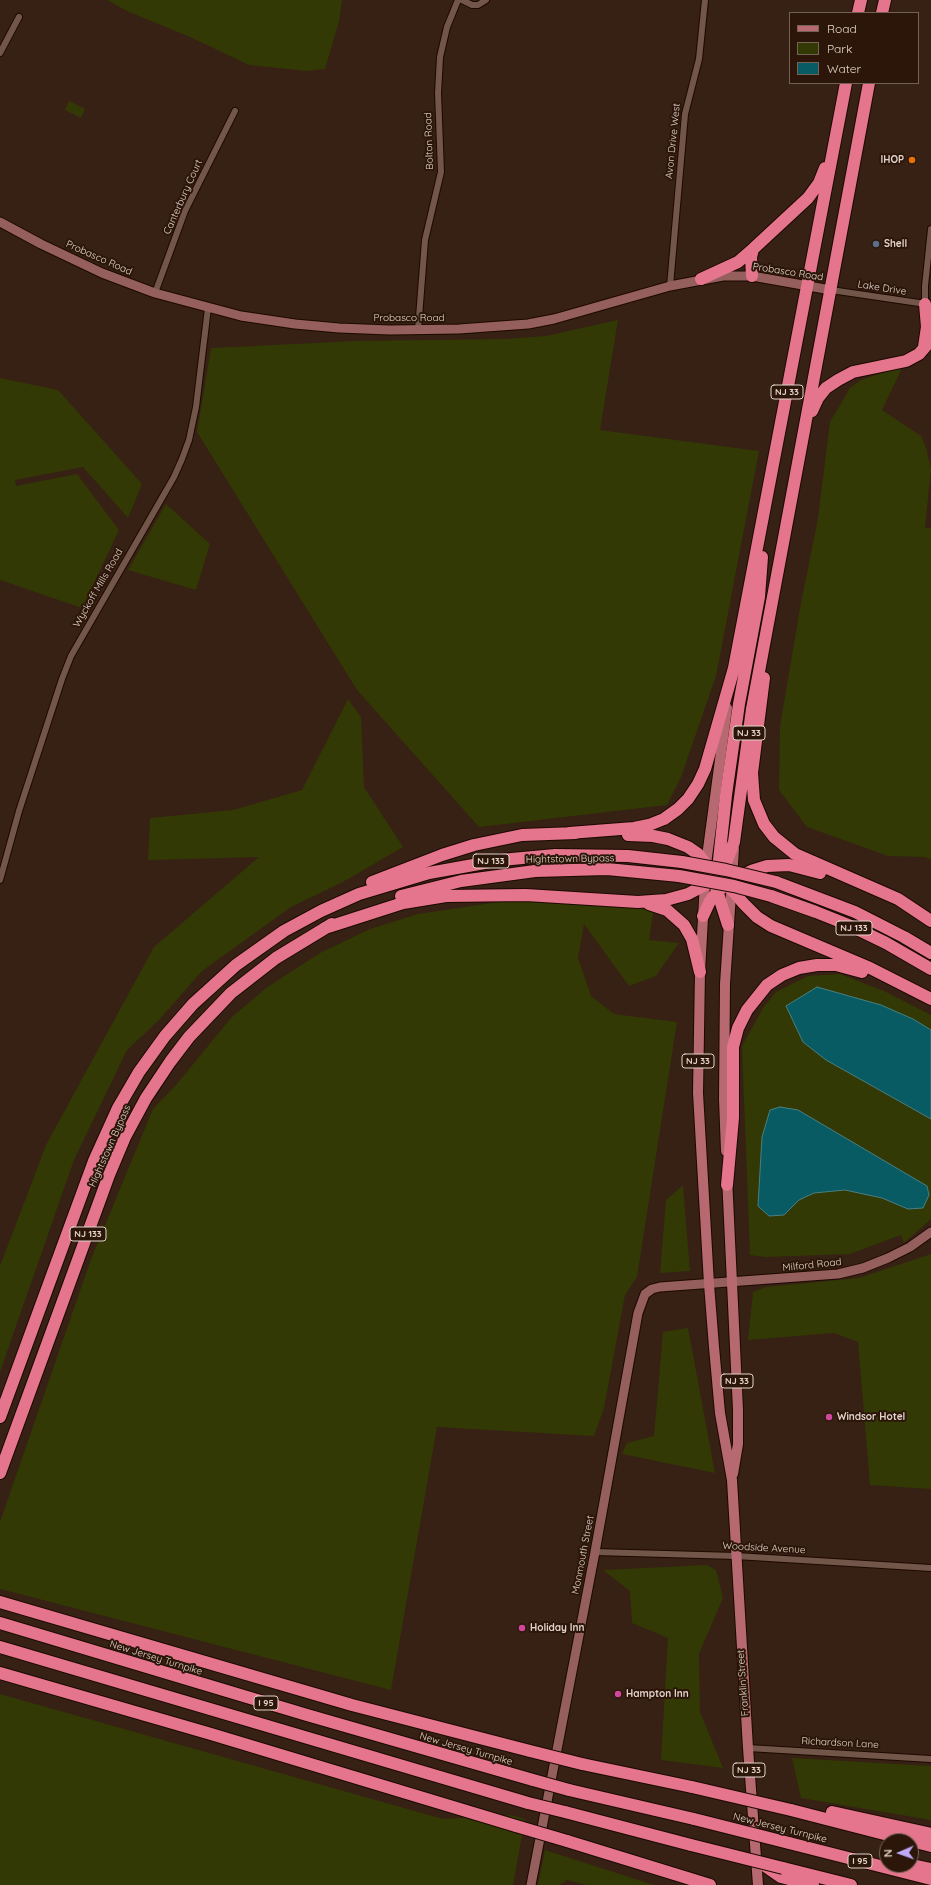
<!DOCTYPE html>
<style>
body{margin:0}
#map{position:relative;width:931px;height:1885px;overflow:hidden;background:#372014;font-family:Quicksand,sans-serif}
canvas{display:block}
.legend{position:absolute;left:789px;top:12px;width:130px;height:72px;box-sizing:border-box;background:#2c160a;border:1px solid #756257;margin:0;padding:5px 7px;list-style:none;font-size:12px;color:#e3d3cb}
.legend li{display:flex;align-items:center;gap:8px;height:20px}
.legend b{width:20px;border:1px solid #756257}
.north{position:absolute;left:879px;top:1833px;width:40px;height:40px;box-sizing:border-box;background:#2c160a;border:1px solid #756257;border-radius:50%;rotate:268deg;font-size:11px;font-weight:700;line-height:16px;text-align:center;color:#e3d3cb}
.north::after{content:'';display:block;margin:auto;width:14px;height:18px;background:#bda9f5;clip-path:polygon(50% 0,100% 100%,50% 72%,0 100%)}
</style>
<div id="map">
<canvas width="931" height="1885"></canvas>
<ul class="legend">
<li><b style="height:5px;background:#b66971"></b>Road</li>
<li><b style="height:11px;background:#323904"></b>Park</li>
<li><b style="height:11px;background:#085b62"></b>Water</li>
</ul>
<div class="north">N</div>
</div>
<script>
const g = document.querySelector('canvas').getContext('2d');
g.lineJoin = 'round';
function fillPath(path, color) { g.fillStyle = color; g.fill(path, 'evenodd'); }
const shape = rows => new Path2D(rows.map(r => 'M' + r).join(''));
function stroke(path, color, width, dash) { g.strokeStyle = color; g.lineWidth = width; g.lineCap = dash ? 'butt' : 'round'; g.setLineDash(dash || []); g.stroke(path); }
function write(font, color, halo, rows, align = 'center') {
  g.font = font + ' Quicksand,sans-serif'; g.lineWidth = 4; g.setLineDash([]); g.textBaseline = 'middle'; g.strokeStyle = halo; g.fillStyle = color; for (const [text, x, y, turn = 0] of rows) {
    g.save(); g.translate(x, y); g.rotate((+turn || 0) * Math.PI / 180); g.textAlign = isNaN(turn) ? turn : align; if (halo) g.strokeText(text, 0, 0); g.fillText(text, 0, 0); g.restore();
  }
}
fillPath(shape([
 [107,0,342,0,339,21,325,69,307,71,249,65,190,37,129,12],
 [69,101,85,109,81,118,65,110],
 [618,320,600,430,759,451,716,676,681,777,667,805,479,827,357,690,197,432,211,348,356,341,505,339,546,336],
 [903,366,882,410,921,436,926,448,931,469,925,528,931,528,931,860,925,857,888,856,807,827,779,790,780,726,800,608,818,518,830,422,850,388,861,380],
 [0,378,58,390,142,484,128,518,83,467,15,480,16,486,77,474,119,530,82,608,0,580],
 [166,504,210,544,196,590,128,570],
 [348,699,361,717,364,787,403,847,343,882,291,907,202,971,158,1021,127,1050,74,1160,0,1372,0,1266,46,1145,154,947,259,857,148,860,150,818,233,810,302,790],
 [512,900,654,907,649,940,679,943,656,976,629,986,584,924,578,958,591,996,614,1014,677,1022,637,1277,625,1295,604,1408,594,1436,437,1427,391,1690,0,1589,0,1522,91,1259,153,1109,176,1085,231,1018,266,988,320,953,370,929,418,914],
 [840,974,884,991,931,1015,931,1030,913,1019,896,1013,797,1028,803,1042,826,1060,931,1119,931,1219,904,1243,901,1235,850,1254,766,1257,750,1255,742,1046,763,1008,776,992,808,976],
 [770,1110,908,1209,882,1198,845,1190,814,1193,799,1200,784,1215],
 [683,1185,690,1271,660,1273,666,1200],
 [931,1254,931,1489,870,1485,858,1342,834,1333,748,1340,753,1292,766,1287,859,1278],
 [688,1328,715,1473,622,1454,627,1443,654,1436,663,1332],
 [707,1565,716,1570,723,1598,699,1654,700,1712,723,1768,661,1760,668,1638,632,1623,630,1591,603,1570],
 [0,1694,443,1819,511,1815,525,1819,513,1885,0,1885],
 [792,1758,931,1766,931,1820,801,1798],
 [545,1850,654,1885,586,1885,567,1880,560,1885,538,1885]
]), '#323904');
const water = shape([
 [817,987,881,1005,913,1019,931,1030,931,1119,826,1060,803,1042,786,1006,817,987],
 [780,1107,798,1110,927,1186,929,1195,923,1208,908,1209,882,1198,845,1190,814,1193,799,1200,784,1215,769,1216,758,1206,762,1137,770,1110,780,1107]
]);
fillPath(water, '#085b62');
stroke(water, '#4a7f82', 1);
const street = shape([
 [462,0,472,5,478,5,486,0],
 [0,53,19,17],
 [670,286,685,114,699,59,705,0],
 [831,290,926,304],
 [155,293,185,211,235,111],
 [925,304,925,286,931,229],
 [418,330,425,240,441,172,438,93,440,57,447,27,458,0],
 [0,880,19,811,62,679,71,656,174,477,182,459,189,440,196,407,208,308],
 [595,1552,736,1556,931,1568],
 [748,1748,931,1759]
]);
const secondary = shape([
 [0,222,41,244,102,273,155,293,241,316,295,324,339,328,390,330,459,329,528,324,554,319,670,286,723,276,752,276,831,290],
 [531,1885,595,1552,638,1313,645,1294,652,1289,660,1287,838,1274,863,1268,888,1258,910,1247,931,1232]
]);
const primary = shape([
 [727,708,706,864,700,972,698,1093,709,1284,714,1347,720,1413,732,1480,748,1748,758,1885],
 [726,1151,724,1099,725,984,734,849],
 [727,1177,738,1410,738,1444,733,1474]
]);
const highway = shape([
 [858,13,861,0],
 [882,13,885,0],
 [752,276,751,257,753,249],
 [701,279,738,262,753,249,808,198,819,183,825,168],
 [924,347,927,327,925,304],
 [812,411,818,398,826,388,838,380,853,372,906,361,919,354,931,340],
 [762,557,759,597,739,704,726,795,719,860,721,871,727,884,743,903,757,917,771,926,870,968,931,999],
 [764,678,752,773,754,800,764,824,774,837,795,854,898,899,931,921],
 [569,833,634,828,649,825,664,819,678,809,688,799,698,784,705,769,734,668,846,83],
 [628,835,653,836,668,839,688,847,698,854,706,864,713,878,728,925],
 [372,882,442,855,474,845,522,835,576,833],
 [776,882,855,912,904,937,931,953],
 [401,896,461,881,535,871,607,869,679,876],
 [771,896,816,912,851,926,886,943,931,969],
 [649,904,667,910,684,925,692,939,700,972],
 [703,916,710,901,718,891,731,881,751,871,767,866,789,865,820,873],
 [325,928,403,903,446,896,526,895,638,902,666,900,688,894,705,885,717,874,726,863,734,842,752,709,869,83],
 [727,1185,733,1118,733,1047,738,1028,747,1010,767,985,782,975,799,968,817,965,836,965,862,972],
 [0,1417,94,1161,118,1108,139,1072,165,1036,193,1004,236,965,284,931,321,911,359,894,429,873,501,860,555,855,628,856,682,862],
 [0,1473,109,1175,125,1137,146,1098,170,1062,189,1037,231,993,276,958,332,924],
 [0,1602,352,1705,530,1751],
 [0,1623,307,1715,533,1780],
 [0,1647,528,1803],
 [0,1673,211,1734,516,1826],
 [582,1764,692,1787],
 [569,1790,694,1819],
 [791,1810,931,1846],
 [565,1812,691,1845],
 [832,1812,931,1834],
 [567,1841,710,1885],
 [789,1843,931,1879],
 [761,1863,781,1877,813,1885],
 [911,1865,931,1869],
 [783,1868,851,1885]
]);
stroke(street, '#1d0901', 8);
stroke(secondary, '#1d0901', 11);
stroke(primary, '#1d0901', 12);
stroke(highway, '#1d0901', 14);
stroke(street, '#715649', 6);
stroke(secondary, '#945f5d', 9);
stroke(primary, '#b66971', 10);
stroke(highway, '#e4758c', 12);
const highwayBridge = shape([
 [682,862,726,870,776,882],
 [679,876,734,886,771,896],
 [530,1751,582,1764],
 [533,1780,569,1790],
 [692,1787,791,1810],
 [528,1803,565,1812],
 [694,1819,789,1843],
 [516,1826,567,1841],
 [691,1845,783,1868]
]);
stroke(highwayBridge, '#1d0901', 14, []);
stroke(highwayBridge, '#e4758c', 12);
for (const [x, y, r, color] of [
 [912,160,4,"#e8710a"],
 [876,244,4,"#5c6f8a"],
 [829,1417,4,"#d1479c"],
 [522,1628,4,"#d1479c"],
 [618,1694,4,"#d1479c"]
]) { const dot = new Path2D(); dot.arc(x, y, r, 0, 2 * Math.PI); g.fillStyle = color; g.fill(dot); stroke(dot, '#2c160a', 1.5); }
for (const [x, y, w] of [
 [787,392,32],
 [749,733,32],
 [491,861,36],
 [854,928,36],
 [698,1061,32],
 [88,1234,36],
 [737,1381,32],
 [266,1703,24],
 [749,1770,32],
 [860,1861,24]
]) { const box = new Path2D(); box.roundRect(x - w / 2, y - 7, w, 14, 3); g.fillStyle = '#2c160a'; g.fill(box); stroke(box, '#e3d3cb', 1); }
write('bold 9px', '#e3d3cb', null, [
 ["NJ 33",787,392],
 ["NJ 33",749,733],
 ["NJ 133",491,861],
 ["NJ 133",854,928],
 ["NJ 33",698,1061],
 ["NJ 133",88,1234],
 ["NJ 33",737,1381],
 ["I 95",266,1703],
 ["NJ 33",749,1770],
 ["I 95",860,1861]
]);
write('10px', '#e3d3cb', '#2c160a', [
 ["Bolton Road",429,141,-92],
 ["Avon Drive West",673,141,-84],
 ["Canterbury Court",183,197,-66],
 ["Probasco Road",99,258,24],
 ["Probasco Road",788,272,9],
 ["Lake Drive",882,288,9],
 ["Probasco Road",409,318],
 ["Wyckoff Mills Road",98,588,-60],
 ["Hightstown Bypass",570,859,-1],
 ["Hightstown Bypass",110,1146,-66],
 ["Milford Road",812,1265,-6],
 ["Woodside Avenue",764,1548,3],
 ["Monmouth Street",583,1555,-79],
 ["New Jersey Turnpike",156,1658,17],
 ["Franklin Street",743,1683,-94],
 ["Richardson Lane",840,1743,3],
 ["New Jersey Turnpike",466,1749,16],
 ["New Jersey Turnpike",780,1828,14]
]);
write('bold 10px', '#e3d3cb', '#2c160a', [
 ["IHOP",904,160,"right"],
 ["Shell",884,244],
 ["Windsor Hotel",837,1417],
 ["Holiday Inn",530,1628],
 ["Hampton Inn",626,1694]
], 'left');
</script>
